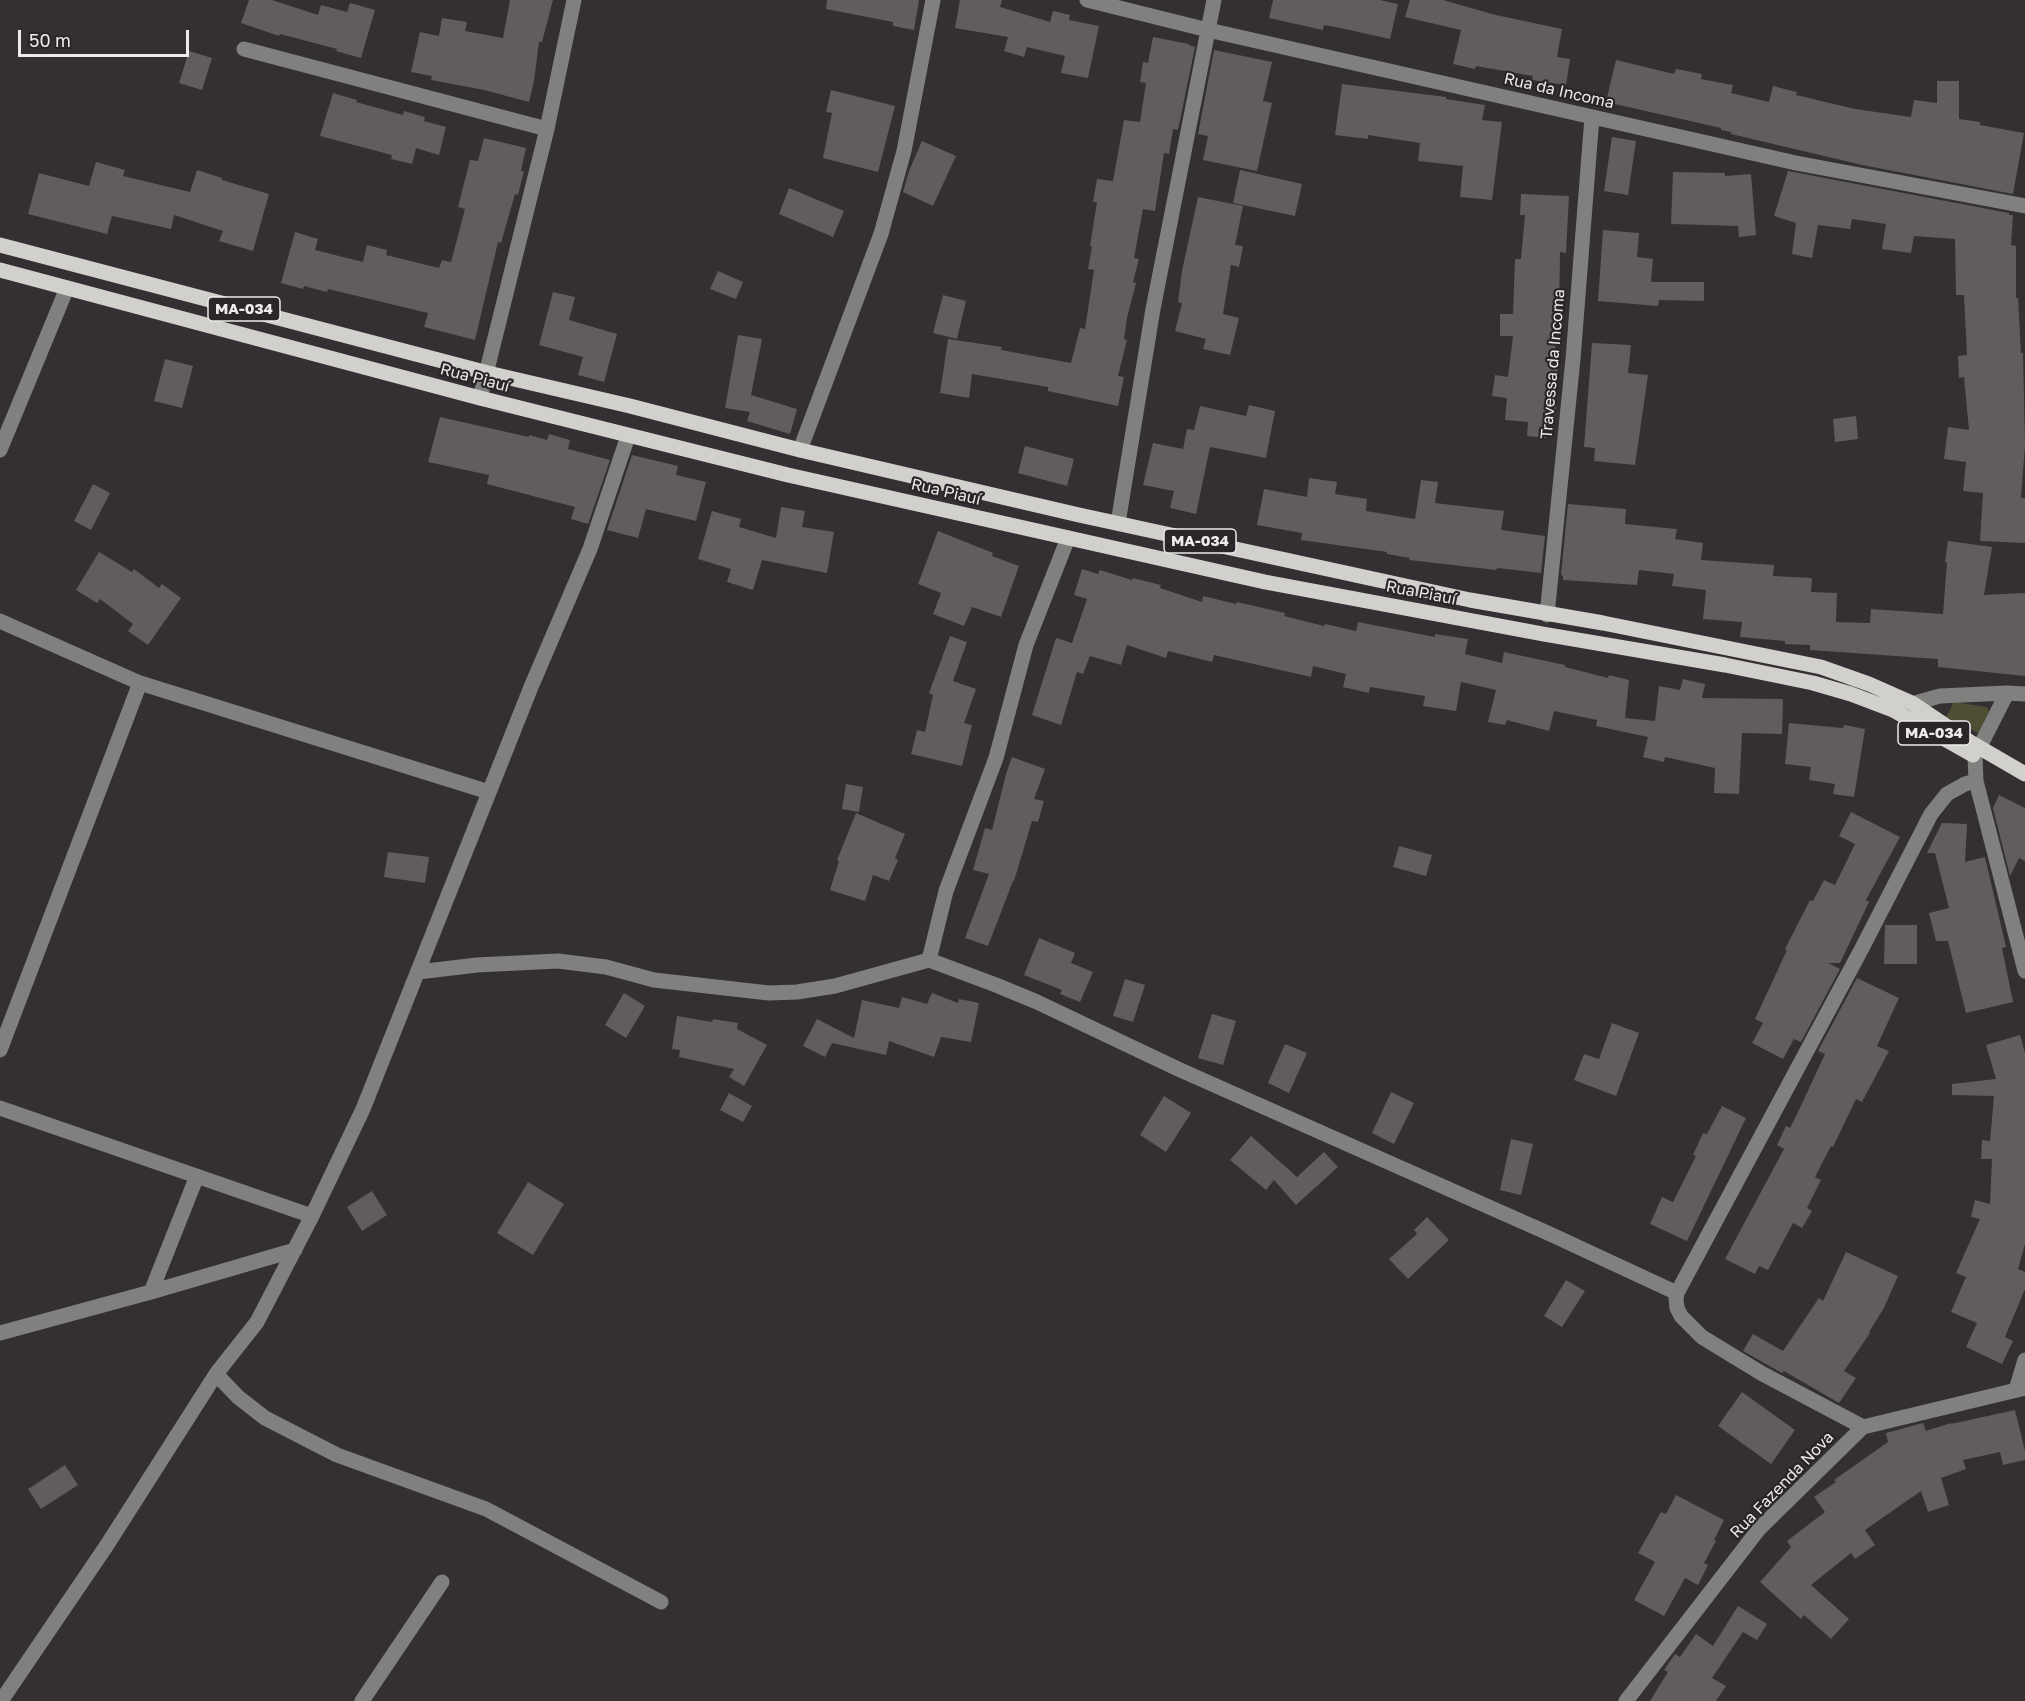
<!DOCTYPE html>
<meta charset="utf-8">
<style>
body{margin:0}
#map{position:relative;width:2025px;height:1701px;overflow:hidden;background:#332f32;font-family:"Golos Text",sans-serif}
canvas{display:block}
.scale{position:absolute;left:18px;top:30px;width:171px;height:27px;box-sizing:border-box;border:3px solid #edeaec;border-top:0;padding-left:8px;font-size:18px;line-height:21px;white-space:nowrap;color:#edeaec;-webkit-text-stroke:4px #292528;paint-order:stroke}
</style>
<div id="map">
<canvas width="2025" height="1701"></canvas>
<div class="scale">50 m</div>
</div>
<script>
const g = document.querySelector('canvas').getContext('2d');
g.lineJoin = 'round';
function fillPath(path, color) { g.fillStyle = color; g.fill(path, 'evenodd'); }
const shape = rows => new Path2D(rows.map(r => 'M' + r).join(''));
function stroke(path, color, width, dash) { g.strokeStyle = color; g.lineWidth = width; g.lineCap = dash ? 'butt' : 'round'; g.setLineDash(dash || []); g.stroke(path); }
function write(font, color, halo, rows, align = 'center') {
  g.font = font + ' "Golos Text",sans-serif'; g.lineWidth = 4.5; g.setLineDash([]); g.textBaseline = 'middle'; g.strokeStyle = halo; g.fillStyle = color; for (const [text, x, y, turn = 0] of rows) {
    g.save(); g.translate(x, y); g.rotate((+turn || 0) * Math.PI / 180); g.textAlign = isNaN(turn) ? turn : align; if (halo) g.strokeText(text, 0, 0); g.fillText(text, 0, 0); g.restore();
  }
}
fillPath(shape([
 [1954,702,1987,707,1989,711,1978,733,1946,717]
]), '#4f4d33');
fillPath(shape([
 [249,0,272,0,318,15,321,5,347,12,350,3,375,10,361,58,336,51,337,49,280,34,279,36,241,23],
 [510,0,553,0,542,42,539,42,534,81,529,102,484,90,431,80,432,76,411,72,420,32,439,36,442,18,467,22,465,31,503,38],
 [827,0,919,0,914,30,893,26,893,22,826,9],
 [960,0,1002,0,1000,7,1050,22,1053,11,1070,15,1069,20,1099,26,1088,78,1061,73,1065,56,1027,47,1024,57,1004,51,1008,37,955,28],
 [1273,0,1380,0,1398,4,1390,39,1345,29,1324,25,1323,30,1269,18],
 [1410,0,1443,0,1496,15,1562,29,1557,57,1570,59,1566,85,1532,80,1533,76,1476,66,1475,69,1453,64,1461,30,1405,17],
 [1153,37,1189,44,1189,45,1195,47,1178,130,1173,129,1169,154,1164,153,1155,211,1143,209,1134,258,1139,259,1133,282,1136,283,1127,318,1124,339,1127,340,1118,376,1124,377,1118,406,1048,391,1048,387,972,374,969,398,940,393,948,339,1002,347,1001,350,1071,363,1080,328,1085,329,1094,270,1088,269,1092,247,1090,246,1097,202,1093,202,1097,179,1113,181,1124,120,1140,122,1146,83,1140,82,1143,62,1148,63],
 [1214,50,1272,62,1263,101,1272,103,1257,171,1203,160,1208,136,1198,134],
 [189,51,212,58,202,90,179,83],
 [1616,60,1674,74,1676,69,1702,74,1701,79,1733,85,1731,93,1769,102,1773,86,1797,92,1796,95,1855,109,1911,117,1914,100,1937,103,1937,81,1959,81,1959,119,1980,122,1980,125,2024,133,2013,194,1857,164,1858,164,1731,134,1731,132,1721,130,1721,128,1606,102],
 [1342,84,1446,97,1446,99,1485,105,1482,120,1502,122,1492,200,1460,197,1463,166,1418,161,1420,143,1368,135,1368,139,1335,135],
 [831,90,895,106,878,172,823,158,832,113,826,112],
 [333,93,357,100,356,102,403,115,404,111,425,117,424,121,446,127,439,155,416,148,412,164,391,159,392,155,320,136],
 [1612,137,1636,141,1628,195,1604,191],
 [484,138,526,148,521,171,524,171,518,195,515,194,501,243,498,242,475,340,424,327,428,313,328,289,327,292,304,286,303,289,281,283,295,232,318,239,315,250,363,262,367,245,387,250,386,255,439,268,442,260,451,262,465,209,458,207,470,160,478,161],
 [922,141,956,156,933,206,903,192,909,171],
 [96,162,125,170,123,176,190,192,197,170,222,178,222,180,269,194,253,251,219,241,223,231,174,215,171,229,112,216,107,234,28,214,39,173,89,186],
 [1240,170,1302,184,1295,216,1233,203],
 [1788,171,2009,213,2009,215,2013,215,2011,245,2016,246,2016,298,2018,298,2021,353,2023,353,2025,446,2021,498,2025,498,2025,543,1980,541,1983,493,1963,491,1966,462,1944,459,1948,427,1969,430,1964,377,1959,378,1958,356,1967,355,1964,295,1956,295,1955,239,1914,236,1911,253,1882,249,1886,224,1852,219,1850,229,1818,225,1812,258,1792,254,1796,223,1774,216],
 [1673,172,1725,173,1725,176,1751,174,1756,235,1739,237,1738,226,1671,224],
 [789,188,844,211,833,237,779,214],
 [1521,194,1569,196,1566,253,1560,252,1559,315,1556,315,1555,360,1558,361,1555,422,1548,421,1546,438,1527,436,1528,422,1505,420,1507,398,1492,396,1495,375,1508,377,1513,336,1500,336,1500,314,1513,314,1515,259,1521,259,1525,215,1520,215],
 [1198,197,1243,206,1235,245,1243,246,1239,267,1231,265,1223,314,1239,318,1230,355,1203,349,1206,339,1175,331,1182,303,1178,302,1182,271],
 [1603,230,1639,233,1637,257,1653,259,1651,282,1704,282,1704,301,1659,300,1658,306,1598,301],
 [718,271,743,282,736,299,710,289],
 [553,292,575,297,569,320,617,334,604,382,578,375,583,357,539,345],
 [943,295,966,301,957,339,933,333],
 [738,335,762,339,751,395,797,409,790,434,747,421,750,412,725,408],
 [1592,343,1631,345,1628,373,1648,375,1635,465,1594,461,1595,448,1584,447],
 [165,359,193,366,182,408,154,401],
 [1249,405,1275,411,1266,458,1210,447,1196,514,1170,508,1174,491,1143,485,1153,443,1183,449,1187,429,1194,430,1200,406,1246,416],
 [1856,416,1858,439,1835,442,1833,419],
 [440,417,529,437,529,435,547,440,549,434,570,440,568,449,610,460,588,524,571,519,575,507,487,484,489,475,428,462],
 [1025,446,1074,459,1067,486,1018,473],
 [632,455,678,466,676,475,706,482,696,521,646,509,638,538,607,530],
 [1309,478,1337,482,1335,494,1367,499,1366,511,1415,519,1421,480,1438,482,1435,503,1504,511,1501,530,1545,536,1541,573,1497,568,1496,570,1409,560,1410,558,1387,554,1387,552,1301,540,1302,533,1257,525,1264,489,1307,497],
 [93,484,110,493,91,530,74,521],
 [1568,504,1626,509,1625,524,1677,529,1675,539,1703,543,1701,560,1774,565,1773,576,1812,578,1811,592,1837,593,1836,622,1870,623,1871,609,1943,614,1947,562,1945,562,1948,541,1992,547,1984,595,2025,593,2025,676,1938,667,1938,659,1810,650,1810,645,1785,644,1785,641,1740,637,1742,622,1703,619,1706,590,1672,586,1674,574,1639,570,1637,585,1563,580,1563,576,1561,575],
 [781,507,805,511,802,527,834,532,827,573,762,560,753,590,727,582,731,569,698,559,712,511,741,519,739,527,776,538],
 [938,531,993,553,992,556,1019,566,1001,617,972,607,964,626,933,614,941,593,918,584],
 [99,552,132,572,134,569,159,588,162,584,181,598,148,645,128,631,133,624,100,599,97,603,76,590],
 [1082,569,1098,574,1100,570,1132,580,1133,578,1161,585,1160,588,1202,602,1203,596,1236,604,1237,602,1285,613,1284,616,1324,626,1325,624,1356,631,1358,622,1435,637,1435,634,1468,639,1465,654,1502,663,1504,652,1565,665,1565,667,1608,678,1609,675,1629,680,1625,718,1655,721,1659,686,1680,690,1683,679,1705,684,1702,698,1783,699,1782,734,1742,733,1739,794,1714,793,1715,768,1665,757,1664,762,1643,757,1648,737,1596,726,1597,720,1554,711,1549,731,1507,720,1505,725,1488,722,1496,690,1461,682,1456,711,1423,706,1425,696,1370,687,1369,693,1343,687,1346,674,1313,666,1311,677,1214,655,1212,662,1168,651,1166,658,1127,645,1121,665,1090,656,1083,674,1077,672,1061,725,1032,715,1056,638,1072,643,1087,599,1074,595],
 [950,636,967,642,953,681,976,689,964,723,972,725,962,766,911,754,917,730,925,732,933,695,929,693],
 [1789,723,1843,728,1844,725,1865,729,1854,797,1833,794,1835,784,1809,780,1811,767,1785,764],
 [1012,757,1045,769,1034,799,1044,801,1038,822,1032,821,1014,881,1013,881,988,946,965,938,989,874,973,870,985,828,992,830,1006,774],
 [846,784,863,787,859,812,842,809],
 [1999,795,2025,808,2025,861,2019,858,2010,876,1993,808],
 [1851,812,1900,837,1866,900,1869,902,1840,963,1828,963,1840,969,1801,1042,1794,1039,1783,1059,1752,1043,1763,1023,1755,1019,1787,950,1785,949,1810,900,1813,901,1824,880,1835,885,1855,844,1839,836],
 [856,813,905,834,895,858,898,860,889,881,873,875,865,901,830,890,839,861,837,860],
 [1942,823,1967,824,1965,862,1985,857,2006,947,2002,948,2013,1002,1966,1013,1948,941,1936,941,1929,913,1949,908,1935,853,1927,853],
 [1399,846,1432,855,1426,876,1393,867],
 [388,852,429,857,425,883,384,877],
 [1885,925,1917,925,1917,964,1884,964],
 [1039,938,1075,953,1071,963,1093,972,1080,1002,1060,994,1062,990,1024,975],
 [1857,978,1899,998,1877,1046,1889,1051,1862,1102,1856,1099,1833,1147,1831,1146,1815,1177,1821,1180,1807,1208,1812,1211,1802,1228,1793,1223,1768,1270,1759,1266,1755,1274,1725,1259,1784,1149,1777,1145,1786,1126,1790,1128,1799,1110,1825,1054,1818,1051],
 [1125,979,1145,985,1133,1022,1113,1016],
 [624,993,645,1006,626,1038,605,1025],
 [932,993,958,1003,959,999,979,1003,971,1042,941,1037,934,1057,889,1041,886,1055,832,1043,825,1057,803,1046,817,1019,854,1038,862,1000,899,1008,902,997,927,1004],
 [1212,1014,1236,1021,1223,1065,1198,1058],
 [677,1016,712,1022,713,1019,738,1023,737,1029,767,1045,744,1086,729,1077,734,1069,679,1057,680,1050,672,1049],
 [1612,1023,1639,1033,1616,1096,1574,1080,1584,1054,1599,1059],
 [2020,1035,2025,1053,2025,1244,2018,1269,2025,1272,2025,1289,2005,1337,2013,1341,2002,1364,1966,1347,1977,1323,1951,1312,1966,1277,1956,1273,1980,1219,1971,1217,1975,1200,1990,1204,1992,1159,1981,1159,1982,1140,1990,1141,1994,1096,1952,1095,1952,1084,1996,1079,1986,1045],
 [1285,1044,1307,1053,1289,1093,1268,1083],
 [1391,1092,1414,1103,1394,1144,1372,1133],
 [729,1093,752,1106,743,1122,720,1110],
 [1164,1096,1191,1113,1166,1152,1140,1135],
 [1722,1106,1746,1118,1687,1241,1650,1224,1662,1197,1673,1202,1696,1156,1693,1155,1703,1133,1707,1134],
 [1251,1136,1297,1177,1324,1152,1338,1167,1296,1205,1274,1180,1266,1190,1230,1160],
 [1511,1139,1533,1144,1521,1195,1500,1190],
 [528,1182,564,1204,533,1255,497,1233],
 [372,1191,387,1215,362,1231,347,1207],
 [1427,1217,1449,1240,1408,1279,1389,1259,1417,1234,1414,1230],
 [1846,1252,1898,1276,1884,1308,1869,1332,1870,1333,1844,1371,1856,1378,1839,1403,1784,1371,1782,1373,1743,1351,1753,1334,1783,1351,1819,1298,1823,1301],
 [1566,1280,1585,1291,1562,1327,1544,1316],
 [1742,1392,1795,1430,1771,1464,1718,1426],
 [2015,1410,2025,1451,2025,1460,2003,1465,2000,1452,1963,1460,1966,1469,1941,1478,1949,1505,1928,1512,1921,1491,1865,1530,1875,1545,1855,1559,1851,1553,1811,1585,1849,1619,1831,1639,1804,1615,1801,1619,1760,1582,1791,1547,1787,1541,1825,1512,1814,1497,1836,1482,1834,1480,1888,1442,1886,1433,1923,1423,1926,1431,1951,1423,1951,1424],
 [65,1465,78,1485,41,1509,28,1489],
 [1676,1495,1724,1520,1714,1540,1716,1541,1704,1563,1708,1565,1698,1585,1685,1578,1664,1616,1634,1600,1655,1562,1638,1553,1661,1512,1666,1514],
 [1738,1606,1767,1624,1757,1640,1743,1632,1712,1678,1726,1686,1716,1701,1650,1701,1668,1672,1664,1670,1675,1654,1680,1657,1696,1634,1713,1646]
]), '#615c5f');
stroke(shape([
 [1087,0,1208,30,1796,163,2025,206],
 [244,49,547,129],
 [480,398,547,129,574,0],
 [0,450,67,288],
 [800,450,881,234,904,151,933,0],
 [1118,523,1153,309,1214,0],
 [1547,615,1573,359,1592,117],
 [0,621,140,683,489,792],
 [2007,693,1975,756,1976,781,2025,971],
 [1904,706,1940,696,2007,693,2025,694],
 [929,960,946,891,996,758,1026,645,1068,538],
 [418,972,477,965,558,961,606,967,654,980,769,993,797,992,835,986,929,960,996,985,1037,1002,1178,1069,1550,1234,1677,1293],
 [0,1050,140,683],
 [0,1108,312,1216],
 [151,1292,197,1176],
 [0,1333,151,1292,295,1250],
 [216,1374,238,1397,265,1418,337,1455,486,1509,661,1602],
 [2016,1390,2025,1360],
 [1863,1427,1761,1373,1702,1337,1681,1316,1677,1308,1676,1299,1677,1293,1861,950,1931,814,1947,794,1965,784,1976,781],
 [1,1701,107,1545,216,1374,257,1322,312,1216,363,1109,531,687,590,549,628,436],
 [362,1701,442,1582],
 [1626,1701,1759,1529,1863,1427,2025,1388]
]), '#80807e', 15);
stroke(shape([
 [0,245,488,373,630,406,800,450,1079,515,1470,600,1603,623,1821,667,1869,684,1912,703,1970,742,2025,774],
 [0,270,480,398,788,475,1265,582,1543,634,1725,665,1813,683,1851,694,1893,710,1973,755]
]), '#d1d0cc', 15);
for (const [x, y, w] of [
 [244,309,72],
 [1200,541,72],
 [1934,733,72]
]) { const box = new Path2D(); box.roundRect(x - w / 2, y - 12, w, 24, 4.5); g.fillStyle = '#292528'; g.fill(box); stroke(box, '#edeaec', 1.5); }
write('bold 15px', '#edeaec', null, [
 ["MA-034",244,309],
 ["MA-034",1200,541],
 ["MA-034",1934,733]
]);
write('16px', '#edeaec', '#292528', [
 ["Rua da Incoma",1559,91,13],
 ["Travessa da Incoma",1553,364,-85],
 ["Rua Piauí",475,378,15],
 ["Rua Piauí",946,492,13],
 ["Rua Piauí",1421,593,11],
 ["Rua Fazenda Nova",1782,1485,-46]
]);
</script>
